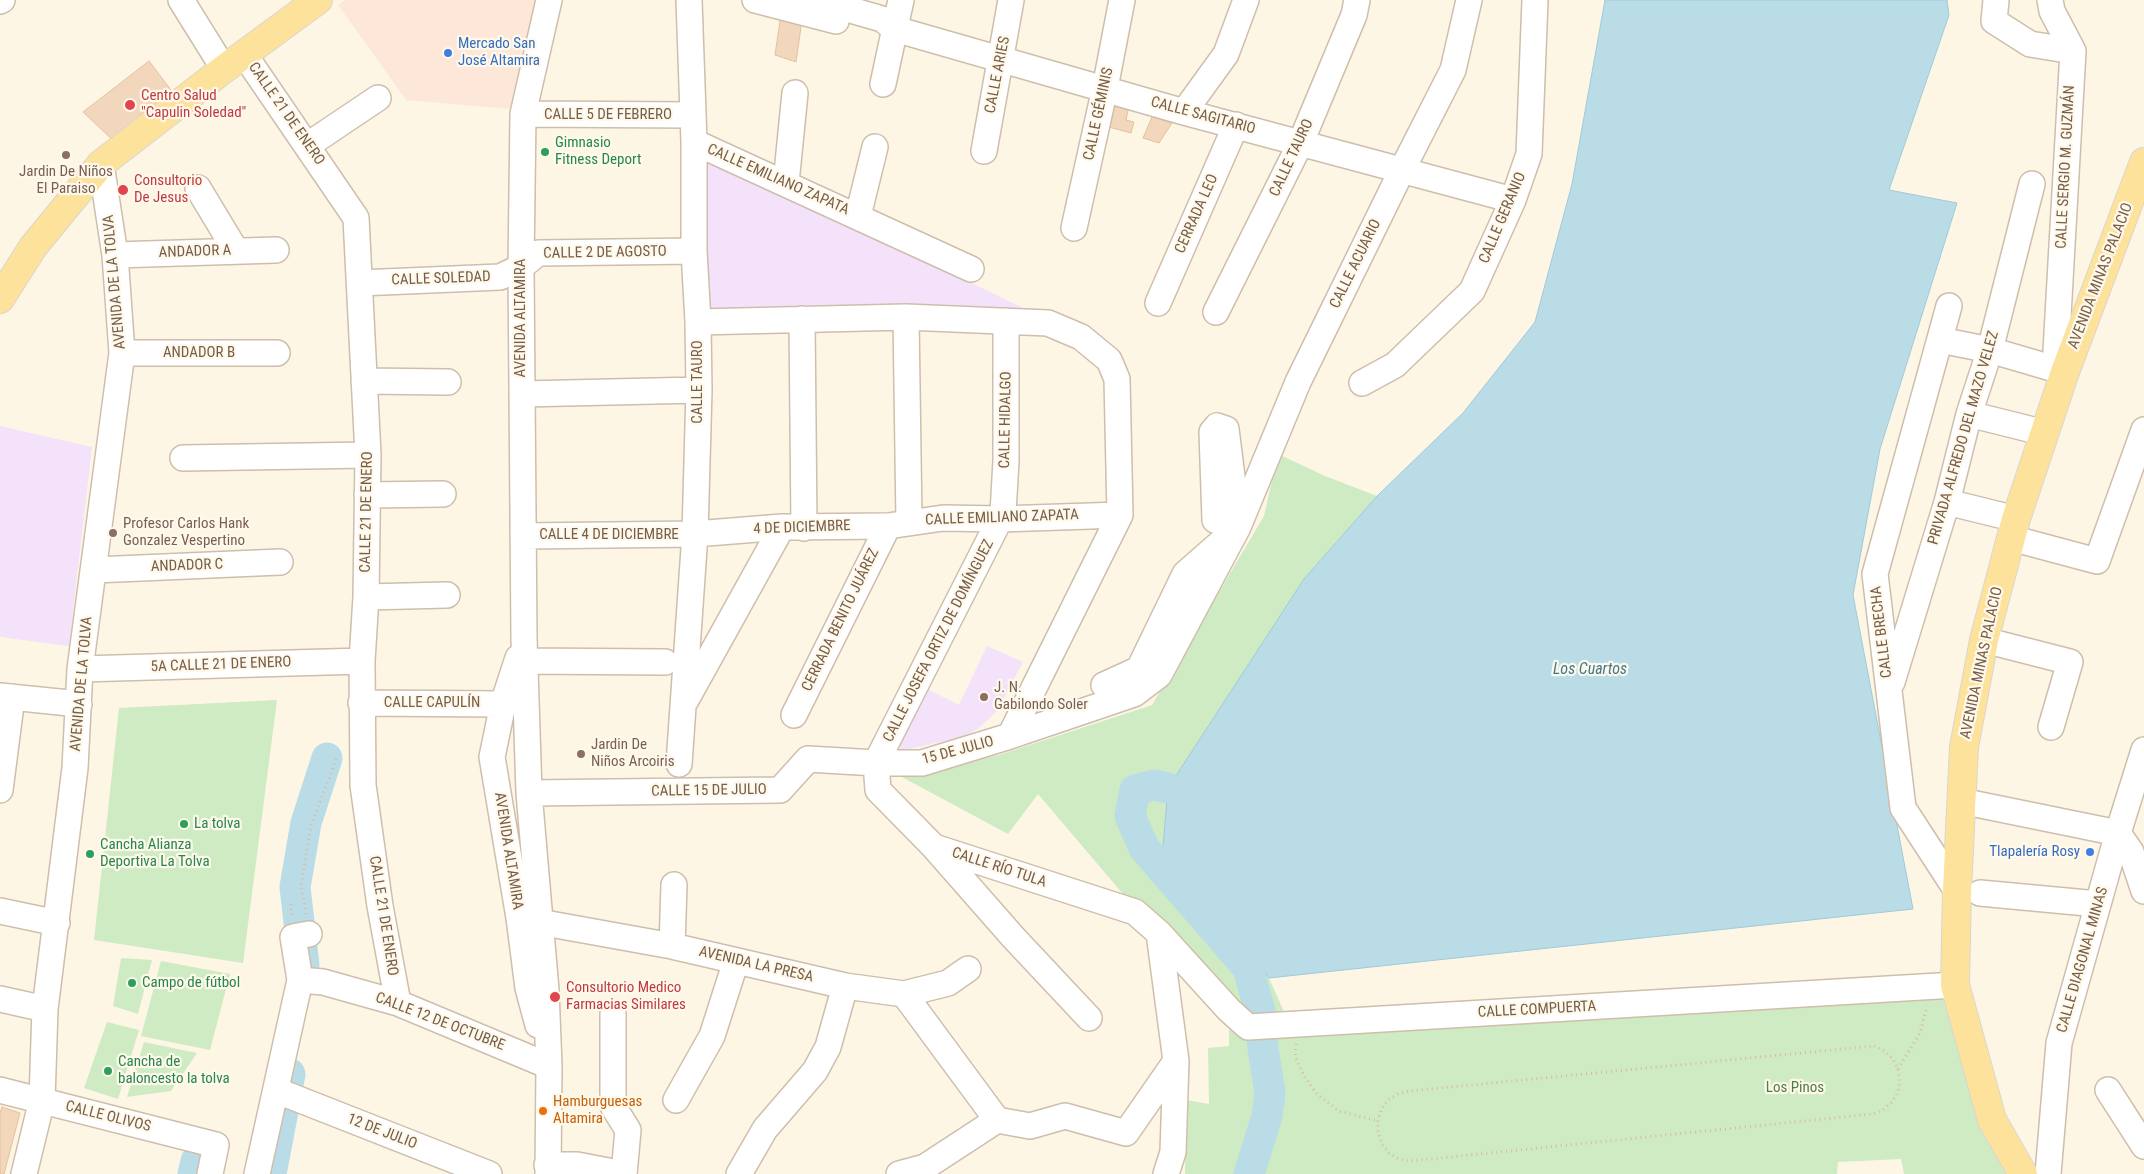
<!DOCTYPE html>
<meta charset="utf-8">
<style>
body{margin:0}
canvas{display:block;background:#fdf6e5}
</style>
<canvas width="2144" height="1174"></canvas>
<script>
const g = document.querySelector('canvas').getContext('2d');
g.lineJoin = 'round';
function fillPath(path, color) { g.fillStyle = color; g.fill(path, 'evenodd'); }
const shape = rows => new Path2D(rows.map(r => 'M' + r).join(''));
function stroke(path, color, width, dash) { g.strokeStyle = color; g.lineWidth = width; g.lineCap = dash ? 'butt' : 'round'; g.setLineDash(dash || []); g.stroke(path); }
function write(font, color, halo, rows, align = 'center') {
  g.font = font + ' "Roboto Condensed",sans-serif'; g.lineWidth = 4.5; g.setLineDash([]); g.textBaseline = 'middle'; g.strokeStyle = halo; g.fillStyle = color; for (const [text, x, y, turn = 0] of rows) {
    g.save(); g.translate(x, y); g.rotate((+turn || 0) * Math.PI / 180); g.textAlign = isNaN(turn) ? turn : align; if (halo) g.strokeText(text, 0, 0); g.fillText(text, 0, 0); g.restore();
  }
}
fillPath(shape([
 [345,0,538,0,510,109,406,100,338,5]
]), '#fde7d9');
fillPath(shape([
 [699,150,1025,309,704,314],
 [0,426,92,447,69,646,0,637],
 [987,646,1023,662,997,711,979,728,963,737,904,750,898,747,925,688,959,705]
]), '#f3e2f9');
fillPath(shape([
 [1278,454,1325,476,1377,496,1304,579,1168,788,1162,858,1195,897,1247,947,1269,978,1290,1025,1292,1037,1924,994,1937,995,1951,1005,2013,1174,1904,1174,1901,1159,1838,1162,1837,1174,1185,1174,1186,1100,1209,1104,1208,1048,1229,1046,1229,1030,1249,1033,1128,900,1038,794,1008,834,887,769,931,768,999,755,1152,705,1264,516],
 [277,700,243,963,94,940,119,708],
 [121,958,152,960,138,1014,113,1006],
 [161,961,230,974,210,1050,141,1036],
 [107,1022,139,1030,118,1099,84,1088],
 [144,1042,197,1053,171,1091,127,1097]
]), '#cfebc3');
const water = shape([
 [1605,0,1947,0,1949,15,1889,190,1957,203,1880,449,1853,595,1913,909,1269,978,1247,947,1195,897,1162,858,1168,788,1304,579,1377,496,1463,413,1535,322,1572,184,1605,0]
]);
fillPath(water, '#b9dce7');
stroke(water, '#9fcad9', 1);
stroke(shape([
 [1168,788,1154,785,1135,790,1130,816,1144,848,1248,968,1260,1011,1263,1048,1270,1093,1267,1116,1249,1174],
 [304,965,295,887,306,823,327,758],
 [193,1174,196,1161],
 [271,1174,290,1074]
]), '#b9dce7', 31);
const building = shape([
 [781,14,802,20,796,62,775,55,781,14],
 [149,61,177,98,117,144,83,112,149,61],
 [1111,105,1128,110,1126,120,1134,122,1131,133,1105,126,1111,105],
 [1152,117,1172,123,1159,143,1143,138,1152,117],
 [2,1107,20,1113,4,1174,0,1174,0,1113,2,1107]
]);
fillPath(building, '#f3d7bc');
stroke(building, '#e6c09c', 1);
const minor = shape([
 [181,0,224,69],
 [755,0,836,21],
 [816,0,882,19,895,29,1184,112,1513,200],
 [1996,0,1994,21,2030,44,2073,51],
 [2050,0,2052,11,2073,51],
 [0,1,2,0],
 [244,54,356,218,368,455,366,597,362,661,363,785,380,906,398,1003],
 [883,84,901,0],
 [1184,112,1226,54,1246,0],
 [523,114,693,115],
 [694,142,971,269],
 [308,145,378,98],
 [984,151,1011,0],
 [786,183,795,93],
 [198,188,236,251],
 [858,216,875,147],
 [1074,228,1105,88,1122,0],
 [115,255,276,250],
 [360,283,500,277,521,267,538,253,694,251],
 [1158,303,1236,125],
 [1949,306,1875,574,1903,808,1957,891],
 [1216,312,1301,142,1354,15,1357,0],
 [906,317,909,522],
 [802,319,804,528],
 [698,322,906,317,1048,323,1081,337,1109,360,1117,379,1120,515,1010,736],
 [1940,340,1990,350,2065,372],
 [122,353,277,353],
 [2055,369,2073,51],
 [364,381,448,382],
 [1362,383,1395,365,1472,291,1513,200,1529,154,1535,0],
 [522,394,699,390],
 [1969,414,2045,433],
 [183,458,368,455],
 [367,495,443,494],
 [1947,502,2016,519],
 [1215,520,1212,432,1217,426,1226,429,1238,524],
 [523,536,695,534,782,527,888,526,943,518,1001,519,1120,515],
 [2011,538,2097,561,2144,430],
 [94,570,280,562],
 [366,597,447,595],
 [1984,640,2070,662,2051,727],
 [518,658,503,704,492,757,519,918,528,988,538,1025],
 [525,661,665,662],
 [80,669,362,661],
 [1892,682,1947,502,1969,414,1990,350,2032,184],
 [1104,685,1139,669,1185,574,1227,537],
 [0,696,79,704],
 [686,700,782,527],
 [361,703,503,704],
 [794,715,888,526],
 [876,763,1003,513,1006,461,1006,321],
 [876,763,878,790,934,847,1013,937,1089,1018],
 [679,764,695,534,699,390,698,322,694,251,694,142,689,0],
 [0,790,12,697],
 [529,793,780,790,808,759,876,763,922,763,1010,736,1134,694,1159,675,1238,527,1298,382,1402,170,1453,70,1469,0],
 [1961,801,2118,833,2131,852,2144,891],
 [934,847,1135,912,1159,933,1229,1010,1248,1027,1955,985],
 [1980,893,2098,904],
 [0,911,57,923],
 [539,922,672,946,845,986,904,994,948,983,968,969],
 [1159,933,1176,1061,1173,1152,1166,1174],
 [672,946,674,885],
 [300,980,323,982,398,1003,549,1066],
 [904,994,997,1120],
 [0,999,45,1009],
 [277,1087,280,1092,293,1097,489,1174],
 [0,1090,216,1145,210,1174],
 [2108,1090,2144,1146],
 [676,1100,712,1036,736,961],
 [547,1165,577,1165,624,1174,628,1130,613,1106,613,1014],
 [24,1174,42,1100,45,1009,75,768,80,669,122,353,115,255,101,164],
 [257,1174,300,980,293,937,309,934],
 [548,1174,549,1066,546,990,529,793,524,638,521,267,523,114,549,0],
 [739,1174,765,1129,815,1071,828,1047,845,986],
 [899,1174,925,1167,997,1120,1030,1126,1065,1116,1126,1133,1176,1061],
 [2048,1174,2059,1043,2118,833,2144,750]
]);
const major = shape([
 [0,299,33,247,101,164,224,69,318,0],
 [2023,1174,1992,1120,1955,985,1957,891,1964,747,1984,640,2016,519,2065,372,2144,162]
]);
stroke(minor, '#cfbeab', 28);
stroke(major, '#dcd5d0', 30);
stroke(shape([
 [291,904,292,918],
 [306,914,301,885,311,826,337,757],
 [1296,1044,1295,1056,1304,1076,1317,1094,1339,1111,1378,1121],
 [1874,1046,1884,1051,1893,1059,1898,1069,1900,1081,1898,1092,1892,1102,1883,1110,1873,1114,1410,1161,1399,1159,1389,1153,1382,1144,1378,1132,1378,1121,1381,1110,1388,1100,1398,1094,1409,1091,1874,1046],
 [1898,1069,1920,1033,1927,1006]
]), '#d8bb9f', 3, [1, 4]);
stroke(minor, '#fff', 25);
stroke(major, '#fde29c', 28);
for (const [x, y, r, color] of [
 [448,53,5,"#3f7fe0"],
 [130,105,6,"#e0444e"],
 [545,152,5,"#2e9e5b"],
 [66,155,5,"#8d6e63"],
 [123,190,6,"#e0444e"],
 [113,533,5,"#8d6e63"],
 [984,697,5,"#8d6e63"],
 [581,754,5,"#8d6e63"],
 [184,824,5,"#2e9e5b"],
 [2090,852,5,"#3f7fe0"],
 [90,854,5,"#2e9e5b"],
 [132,983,5,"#2e9e5b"],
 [555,997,6,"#e0444e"],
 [108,1071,5,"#2e9e5b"],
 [543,1111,5,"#e8710a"]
]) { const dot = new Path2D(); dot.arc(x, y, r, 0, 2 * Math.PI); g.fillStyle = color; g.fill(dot); stroke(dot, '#fff9ec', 2); }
write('15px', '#366cbe', '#fff9ec', [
 ["Mercado San",458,44],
 ["José Altamira",458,61],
 ["Tlapalería Rosy",2080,852,"right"]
], 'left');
write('15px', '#775e49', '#fff9ec', [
 ["CALLE ARIES",998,75,-79],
 ["CALLE 21 DE ENERO",286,114,55],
 ["CALLE GÉMINIS",1099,114,-78],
 ["CALLE 5 DE FEBRERO",608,115],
 ["CALLE SAGITARIO",1203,116,15],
 ["CALLE TAURO",1292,158,-65],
 ["CALLE SERGIO M. GUZMÁN",2066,167,-87],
 ["CALLE EMILIANO ZAPATA",778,180,24],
 ["CERRADA LEO",1197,214,-66],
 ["CALLE GERANIO",1503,218,-67],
 ["ANDADOR A",195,252,-2],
 ["CALLE 2 DE AGOSTO",605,253,-1],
 ["CALLE ACUARIO",1356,264,-64],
 ["AVENIDA MINAS PALACIO",2101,276,-69],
 ["CALLE SOLEDAD",441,279,-2],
 ["AVENIDA DE LA TOLVA",115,282,-95],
 ["AVENIDA ALTAMIRA",521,318,-90],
 ["ANDADOR B",199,353],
 ["CALLE TAURO",698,382,-90],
 ["CALLE HIDALGO",1006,420,-89],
 ["PRIVADA ALFREDO DEL MAZO VELEZ",1964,438,-74],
 ["CALLE 21 DE ENERO",367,512,-89],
 ["CALLE EMILIANO ZAPATA",1002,518,-2],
 ["4 DE DICIEMBRE",802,528,-2],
 ["CALLE 4 DE DICIEMBRE",609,535],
 ["ANDADOR C",187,566,-2],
 ["CERRADA BENITO JUÁREZ",841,620,-64],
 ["CALLE BRECHA",1882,632,-97],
 ["CALLE JOSEFA ORTIZ DE DOMÍNGUEZ",939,641,-63],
 ["AVENIDA MINAS PALACIO",1982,663,-78],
 ["5A CALLE 21 DE ENERO",221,665,-2],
 ["AVENIDA DE LA TOLVA",82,684,-85],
 ["CALLE CAPULÍN",432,703],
 ["15 DE JULIO",958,751,-15],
 ["CALLE 15 DE JULIO",709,791,-1],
 ["AVENIDA ALTAMIRA",508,851,81],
 ["CALLE RÍO TULA",999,868,18],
 ["CALLE 21 DE ENERO",383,916,81],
 ["CALLE DIAGONAL MINAS",2083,960,-74],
 ["AVENIDA LA PRESA",756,965,13],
 ["CALLE COMPUERTA",1537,1010,-3],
 ["CALLE 12 DE OCTUBRE",440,1022,21],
 ["CALLE OLIVOS",108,1117,14],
 ["12 DE JULIO",382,1132,21]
]);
write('15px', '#be3a42', '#fff9ec', [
 ["Centro Salud",141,96],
 ["\"Capulin Soledad\"",141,113],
 ["Consultorio",134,181],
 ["De Jesus",134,198],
 ["Consultorio Medico",566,988],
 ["Farmacias Similares",566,1005]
], 'left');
write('15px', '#27864d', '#fff9ec', [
 ["Gimnasio",555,143],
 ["Fitness Deport",555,160],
 ["La tolva",194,824],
 ["Cancha Alianza",100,845],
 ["Deportiva La Tolva",100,862],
 ["Campo de fútbol",142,983],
 ["Cancha de",118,1062],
 ["baloncesto la tolva",118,1079]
], 'left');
write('15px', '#785e54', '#fff9ec', [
 ["Jardin De Niños",66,172,"center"],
 ["El Paraiso",66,189,"center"],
 ["Profesor Carlos Hank",123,524],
 ["Gonzalez Vespertino",123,541],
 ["J. N.",994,688],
 ["Gabilondo Soler",994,705],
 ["Jardin De",591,745],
 ["Niños Arcoiris",591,762]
], 'left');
write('15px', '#4c7d41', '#fff9ec', [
 ["Los Pinos",1795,1088]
]);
write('15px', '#c56008', '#fff9ec', [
 ["Hamburguesas",553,1102],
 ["Altamira",553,1119]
], 'left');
write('italic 16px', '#42788b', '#fff9ec', [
 ["Los Cuartos",1590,670]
]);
</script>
